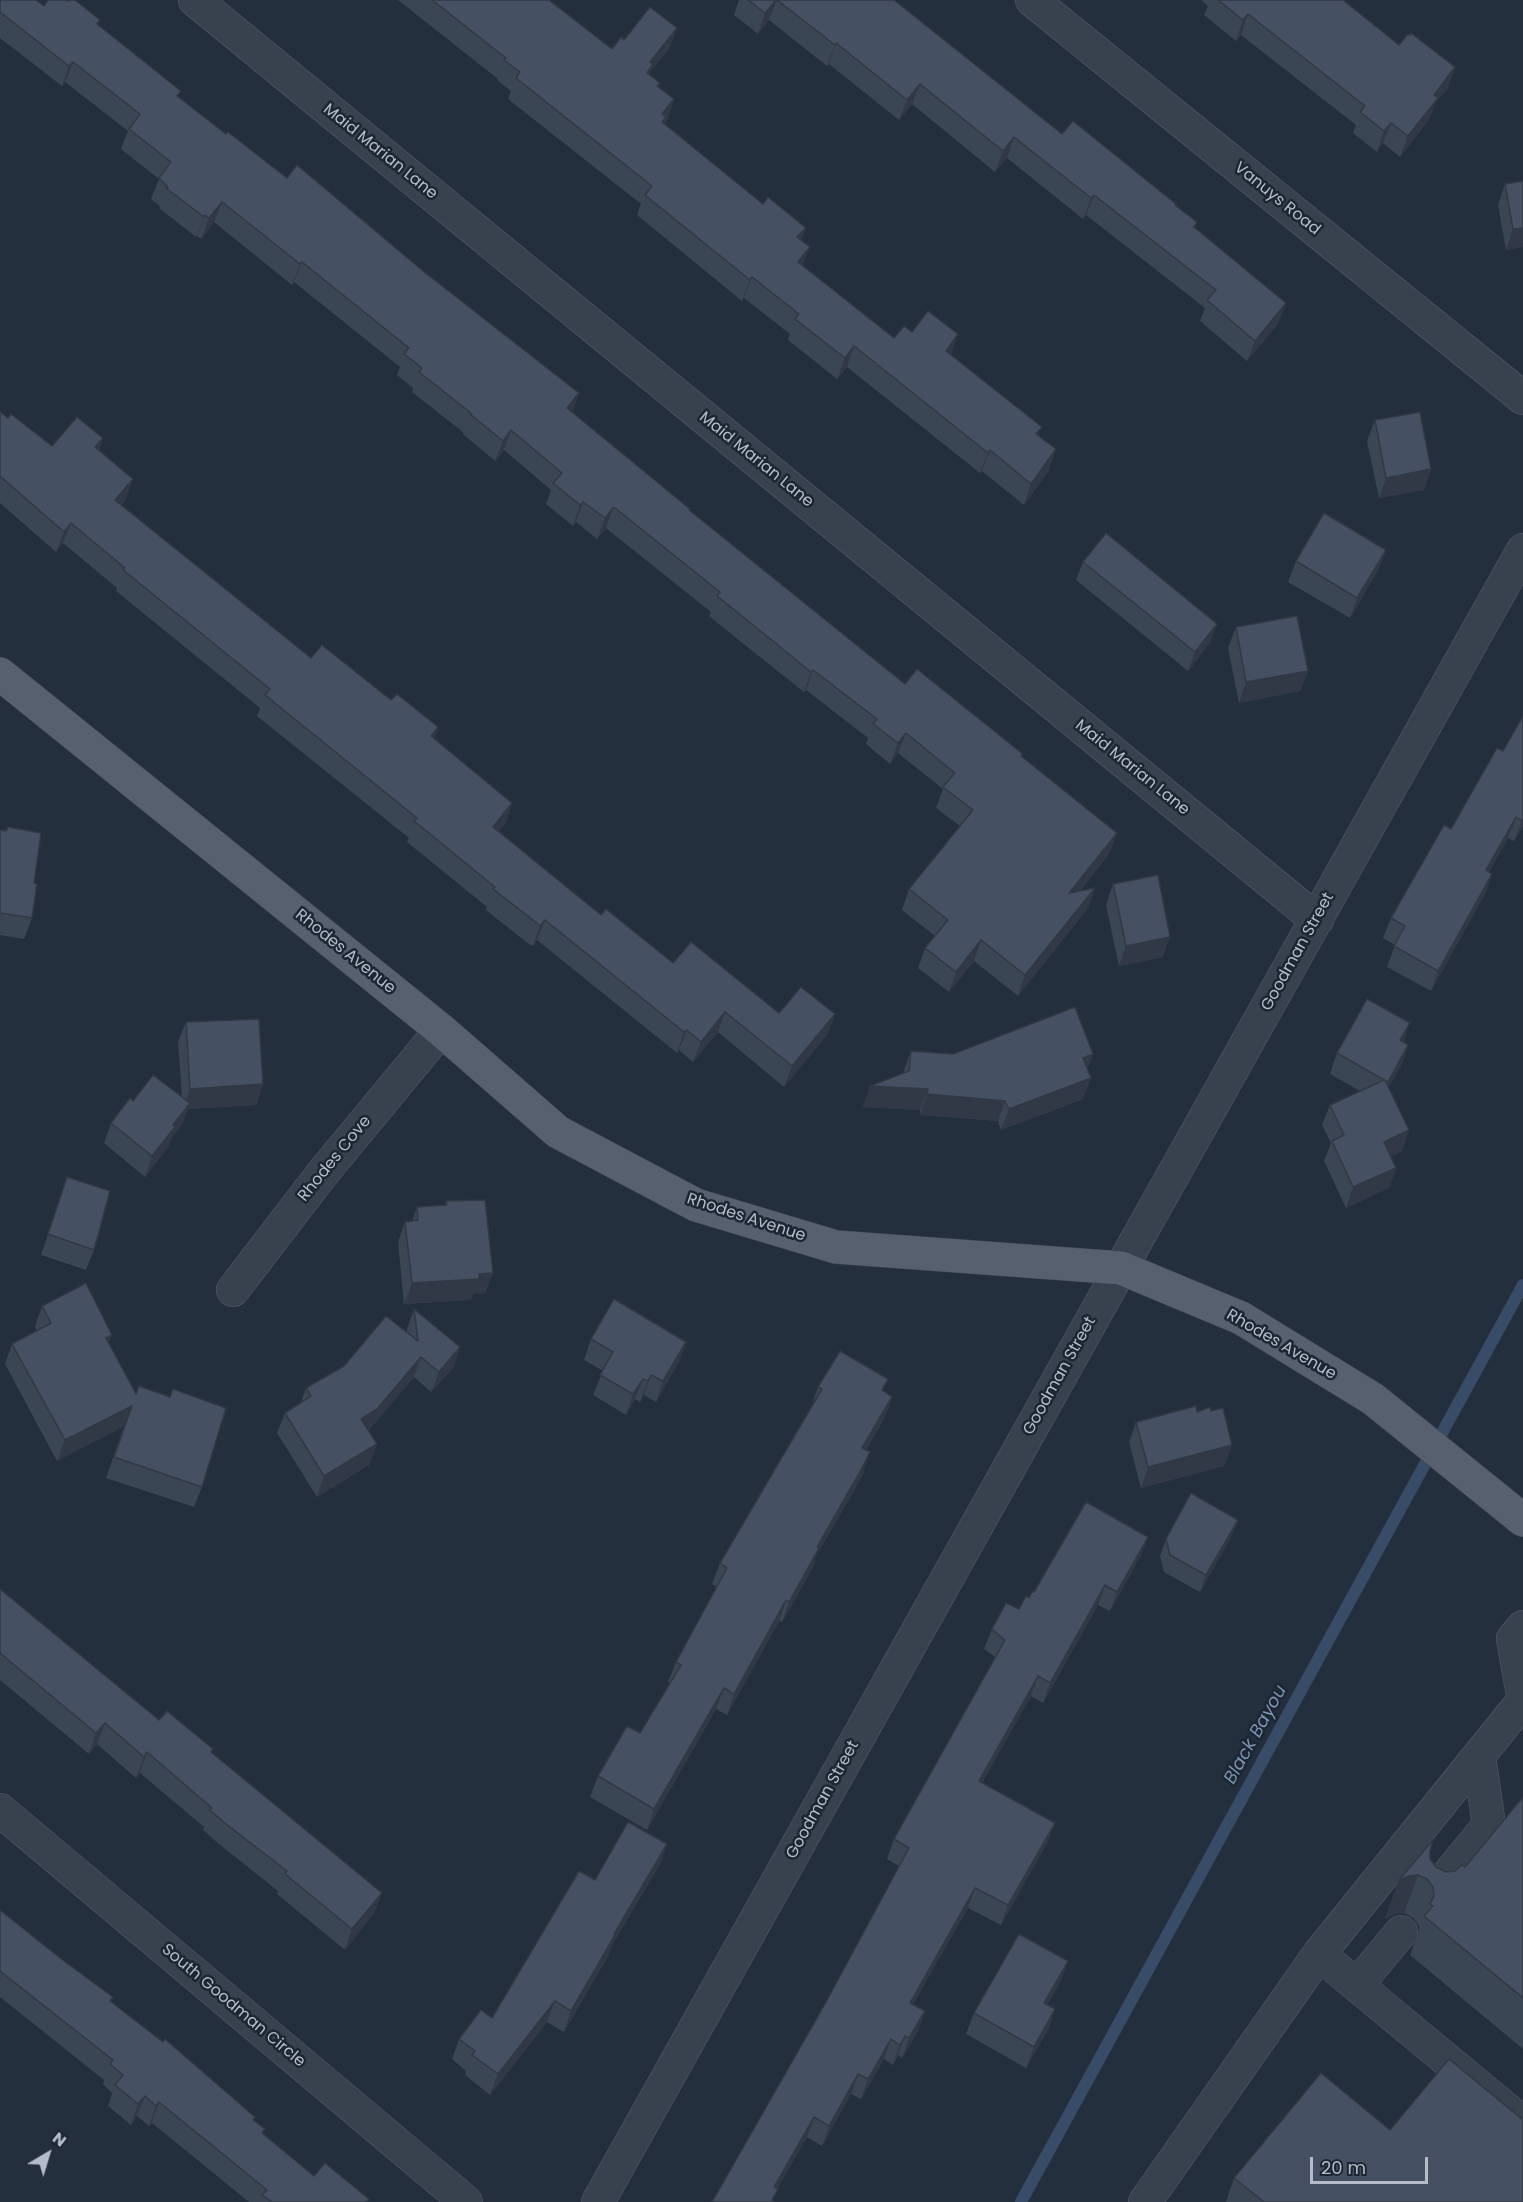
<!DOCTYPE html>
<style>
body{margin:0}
#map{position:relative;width:1523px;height:2202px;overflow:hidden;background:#242f3e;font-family:Poppins,sans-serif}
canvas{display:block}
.north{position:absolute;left:18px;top:2124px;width:60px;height:60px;-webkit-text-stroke:4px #1d2633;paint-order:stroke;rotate:38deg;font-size:16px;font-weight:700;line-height:24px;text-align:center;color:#b4bcc9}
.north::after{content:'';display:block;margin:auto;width:21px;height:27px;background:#b4bcc9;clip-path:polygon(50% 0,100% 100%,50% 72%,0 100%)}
.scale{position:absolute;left:1310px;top:2157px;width:118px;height:27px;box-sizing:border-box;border:3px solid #b4bcc9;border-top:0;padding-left:8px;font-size:18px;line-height:21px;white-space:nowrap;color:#b4bcc9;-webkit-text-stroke:4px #1d2633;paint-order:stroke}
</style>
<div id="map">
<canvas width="1523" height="2202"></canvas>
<div class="north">N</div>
<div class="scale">20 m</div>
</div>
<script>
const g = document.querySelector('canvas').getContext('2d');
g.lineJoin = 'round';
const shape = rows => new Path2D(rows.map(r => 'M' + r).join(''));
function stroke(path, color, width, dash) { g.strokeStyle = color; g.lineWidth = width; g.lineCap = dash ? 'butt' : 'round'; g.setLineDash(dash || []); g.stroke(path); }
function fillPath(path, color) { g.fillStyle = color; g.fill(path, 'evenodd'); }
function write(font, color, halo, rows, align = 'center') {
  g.font = font + ' Poppins,sans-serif'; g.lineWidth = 5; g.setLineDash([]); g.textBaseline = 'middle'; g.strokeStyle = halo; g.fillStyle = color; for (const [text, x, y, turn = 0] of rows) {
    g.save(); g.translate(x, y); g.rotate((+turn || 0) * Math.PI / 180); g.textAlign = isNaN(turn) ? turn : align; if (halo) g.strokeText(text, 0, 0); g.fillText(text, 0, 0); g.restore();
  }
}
stroke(shape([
 [1021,2202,1523,1285]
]), '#394c67', 12);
const minor = shape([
 [195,0,1317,920],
 [1032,0,1523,398],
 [233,1290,322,1174,441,1030],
 [1523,1627,1513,1639,1523,1695],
 [0,1810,466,2202],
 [1434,1892,1489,1825,1479,1756],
 [1319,1954,1523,2123],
 [1357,1985,1401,1932],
 [598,2202,1523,550],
 [1145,2202,1319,1954,1523,1701]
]);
const major = shape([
 [0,674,441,1030,558,1132,696,1205,836,1247,1121,1268,1241,1318,1373,1399,1523,1520]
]);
stroke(minor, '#565f6c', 34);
stroke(major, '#414a57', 34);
stroke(minor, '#38414e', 33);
stroke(major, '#56606e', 33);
fillPath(shape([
 [0,0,44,6,100,20,98,25,179,97,572,413,690,511,905,684,1023,754,1022,757,1117,833,1109,854,1080,891,1095,888,1088,908,1018,996,974,961,949,992,918,968,925,948,935,936,902,910,909,889,960,826,936,808,943,789,898,753,890,764,866,744,868,738,806,690,804,692,745,645,709,616,711,612,607,529,606,528,597,539,576,522,573,526,546,504,551,490,504,450,495,461,463,434,463,432,412,392,413,388,397,375,400,367,294,282,292,285,214,222,201,239,197,236,196,237,159,208,160,206,151,199,159,179,121,149,128,131,65,82,62,86,0,38],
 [398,0,549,0,612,49,624,40,669,49,650,72,649,75,660,83,658,87,674,99,667,120,664,124,801,240,803,266,894,338,912,332,951,355,1039,435,1049,470,1024,505,982,471,980,473,847,367,837,379,788,340,790,334,744,298,742,301,637,215,641,204,508,99,511,91,497,80,498,79],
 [739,0,894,0,1062,134,1176,204,1176,205,1197,222,1195,228,1286,303,1278,324,1247,361,1200,321,1205,308,1086,215,1083,219,1007,158,995,172,912,104,899,120,829,64,827,66,769,20,758,34,734,15],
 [1201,0,1343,0,1448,88,1435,103,1430,118,1400,157,1383,143,1377,152,1353,133,1356,125,1241,35,1236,41,1204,15,1208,6],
 [1523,181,1523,247,1506,250,1498,205,1505,184],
 [0,412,52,446,103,438,99,450,126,499,121,505,311,658,391,700,438,727,434,738,512,803,505,824,499,831,601,915,673,963,779,1013,835,1014,827,1035,784,1087,718,1032,693,1062,679,1050,677,1053,537,940,533,946,530,945,486,910,487,907,407,842,409,838,257,716,260,708,116,591,117,588,63,543,56,552,0,503],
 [1375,420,1431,469,1424,490,1379,498,1367,441],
 [1386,550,1378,570,1350,618,1288,582,1296,561],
 [1083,562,1210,643,1188,671,1076,580],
 [1236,627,1308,671,1300,691,1239,703,1228,648],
 [1523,716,1523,826,1514,841,1508,838,1489,872,1492,874,1485,894,1431,991,1387,967,1395,945,1383,938,1391,918,1503,751],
 [0,830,34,883,32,918,24,939,0,935],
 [1113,884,1163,957,1119,966,1106,905],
 [186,1022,263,1084,256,1105,188,1109,182,1124,171,1139,168,1147,145,1177,104,1143,111,1123,133,1101,182,1097,178,1042],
 [1403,1042,1408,1045,1401,1066,1388,1088,1402,1151,1391,1156,1396,1168,1389,1188,1346,1208,1324,1161,1331,1143,1322,1125,1330,1105,1360,1091,1330,1074,1337,1053],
 [911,1051,953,1054,1093,1054,1087,1069,1083,1099,1001,1130,998,1121,920,1115,920,1110,863,1107,870,1086,903,1073],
 [67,1177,94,1250,86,1270,41,1255],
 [446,1201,485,1294,473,1294,471,1300,404,1304,398,1242,405,1222,412,1221,417,1207,445,1205],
 [42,1306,109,1343,136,1394,202,1487,194,1507,106,1478,124,1426,57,1461,5,1364,12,1344,37,1331,35,1327],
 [414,1309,460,1347,453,1368,431,1392,414,1377,368,1431,377,1444,369,1465,317,1497,277,1433,285,1413,301,1402,306,1388,407,1333,407,1329],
 [591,1339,686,1342,679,1362,656,1402,644,1395,640,1402,635,1399,626,1415,593,1395,603,1371,584,1360],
 [818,1387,884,1391,892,1397,885,1417,866,1450,863,1473,855,1489,816,1556,812,1569,782,1622,779,1621,727,1715,716,1709,647,1830,590,1797,598,1776,640,1733,670,1683,668,1682,676,1662,717,1587,712,1584,720,1563,811,1408],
 [1211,1411,1232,1445,1224,1466,1141,1488,1129,1442,1136,1422],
 [1148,1537,1140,1557,1110,1611,1098,1605,1043,1703,1031,1696,982,1783,1055,1823,1047,1843,1001,1925,968,1908,913,2004,925,2011,918,2031,902,2058,898,2055,893,2065,884,2059,861,2099,851,2094,822,2146,807,2137,712,2202,825,2004,899,1866,887,1859,894,1839,995,1657,984,1649,992,1629,1019,1609,1034,1592],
 [1231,1537,1200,1592,1164,1572,1160,1556,1166,1539],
 [0,1589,159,1720,212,1753,382,1893,374,1913,345,1950,277,1894,278,1891,219,1844,203,1830,204,1827,140,1773,136,1778,97,1744,89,1754,0,1680],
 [1523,1797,1523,2049,1410,1955,1419,1930,1419,1926,1413,1918,1404,1913,1395,1914,1385,1919,1399,1880,1430,1851,1430,1859,1436,1867,1446,1872,1455,1871,1465,1867],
 [667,1844,660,1864,611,1947,608,1956,564,2032,547,2022,490,2095,465,2075,466,2071,452,2059,459,2039,492,2018,595,1880],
 [0,1910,64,1961,113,1997,111,2002,255,2117,254,2120,264,2134,314,2176,369,2199,368,2202,249,2202,152,2123,149,2126,137,2116,131,2125,108,2106,112,2093,103,2084,104,2080,0,1997],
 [1068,1961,1060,1982,1047,2005,1055,2009,1048,2030,1026,2068,966,2034,974,2013],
 [1390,2130,1523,2202,1226,2202,1234,2178]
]), '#3b4654');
fillPath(shape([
 [777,0,769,20,758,34,765,13],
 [1248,14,1241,35,1236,41,1243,20],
 [677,28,669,49,650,72,646,85,639,93,650,62],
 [836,43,829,64,827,66,835,45],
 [73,62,65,82,62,86,69,66],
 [1455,67,1448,88,1435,103,1430,118,1400,157,1408,136,1434,95],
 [920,84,912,104,899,120,907,100],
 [674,99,667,120,663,124,658,137,662,114],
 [1391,123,1383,143,1377,152,1384,131],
 [1014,137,1007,158,995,172,1003,151],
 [1094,195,1086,215,1083,219,1091,198],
 [222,202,214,222,201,239,209,218],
 [205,215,197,236,196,237,204,217],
 [806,228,798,248,797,237],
 [1523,228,1523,247,1506,250,1513,229],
 [810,247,802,267,798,262],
 [302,262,294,282,292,285,300,264],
 [752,277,744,298,742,301,750,280],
 [1286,303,1278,324,1247,361,1255,341],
 [958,334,951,355,946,351],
 [854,346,847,367,837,379,845,358],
 [579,393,572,414,567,408],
 [511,430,504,450,495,461,503,441],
 [103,438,95,458,95,447],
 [1056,449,1049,470,1024,505,1031,484],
 [990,450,982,471,980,473,988,453],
 [1431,469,1424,490,1379,498,1386,478],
 [133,479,126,499,108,521,115,500],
 [583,502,576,522,573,526,580,505],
 [613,508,606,528,597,539,605,518],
 [71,523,63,543,56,552,64,532],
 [1386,550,1378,570,1350,618,1357,598],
 [1217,624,1210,643,1188,671,1195,652],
 [813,670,806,690,804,692,811,672],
 [1308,671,1300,691,1239,703,1246,682],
 [438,727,430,748,431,736],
 [906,733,898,753,890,764,898,743],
 [512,803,505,824,486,847,493,827],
 [1516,817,1508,838,1478,891,1486,870],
 [1523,819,1523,826,1514,841,1522,821],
 [1117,833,1109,854,1062,914,1069,893],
 [1492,874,1485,894,1431,991,1438,971],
 [1095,888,1088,908,1018,996,1025,975],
 [545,920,537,940,533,946,540,926],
 [1170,937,1163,957,1119,966,1126,946],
 [981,940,974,961,949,992,956,972],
 [725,1012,718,1032,693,1062,701,1042],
 [835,1014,827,1035,784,1087,792,1066],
 [1410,1023,1403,1044,1400,1040],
 [687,1030,679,1050,677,1053,684,1032],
 [1408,1045,1401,1066,1380,1102,1388,1082],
 [1093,1054,1085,1074,1083,1058],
 [1091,1078,1083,1099,1001,1130,1009,1109],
 [263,1084,256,1105,188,1109,182,1124,171,1139,168,1147,145,1177,152,1156,183,1109,190,1089],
 [870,1086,928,1089,920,1110,863,1107],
 [927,1094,1005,1101,998,1121,920,1115],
 [1409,1130,1402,1151,1377,1163,1384,1142],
 [1396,1168,1389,1188,1346,1208,1353,1187],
 [493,1273,485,1294,473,1294,471,1300,404,1304,412,1283,479,1274],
 [112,1335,104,1355,106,1338],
 [686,1342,679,1362,656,1402,663,1381],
 [460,1347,453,1368,431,1392,439,1372],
 [421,1357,414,1377,369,1430,354,1440,361,1419],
 [651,1375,644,1395,640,1402,648,1381],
 [643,1379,635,1399,626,1415,633,1394],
 [892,1397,885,1417,855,1468,862,1448],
 [132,1406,124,1426,57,1461,65,1440],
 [377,1444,369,1465,317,1497,324,1476],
 [1232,1445,1224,1466,1141,1488,1148,1467],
 [870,1452,863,1473,855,1489,816,1556,812,1569,782,1622,789,1602,817,1547],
 [1238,1520,1231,1537,1200,1592,1206,1575],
 [1148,1537,1140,1557,1110,1611,1117,1592],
 [1105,1585,1098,1605,1043,1703,1050,1683],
 [786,1600,779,1621,727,1715,734,1694],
 [1038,1676,1031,1696,972,1801,979,1781],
 [724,1688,716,1709,647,1830,654,1809],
 [105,1723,97,1744,89,1754,96,1733],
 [147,1752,140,1773,136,1778,144,1757],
 [1055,1823,1047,1843,1001,1925,1008,1905],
 [667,1844,660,1864,611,1947,608,1956,564,2032,571,2011,614,1934],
 [1418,1875,1404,1913,1395,1914,1385,1919,1399,1880,1409,1876],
 [975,1888,968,1908,903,2022,910,2003],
 [382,1893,374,1913,345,1950,352,1929],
 [1068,1961,1060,1982,1036,2023,1044,2003],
 [555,2001,547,2022,490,2095,498,2074],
 [1055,2009,1048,2030,1026,2068,1034,2047],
 [925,2011,918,2031,902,2058,909,2038],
 [905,2036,898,2055,893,2065,900,2045],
 [891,2039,884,2059,861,2099,868,2079],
 [858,2074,851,2094,822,2146,829,2126],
 [145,2096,137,2116,131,2125,138,2104],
 [159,2102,152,2123,149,2126,156,2106],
 [814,2117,807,2137,770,2202,774,2187]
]), '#303945');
const building = shape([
 [0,0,36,0,44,6,48,0,66,0,68,1,69,0,75,0,100,20,97,24,181,91,177,96,226,134,228,132,287,178,297,165,423,271,579,393,567,408,690,509,689,510,905,684,917,669,1023,754,1021,756,1117,833,1069,893,1095,888,1025,975,981,940,956,972,925,948,948,920,909,889,973,810,943,787,955,773,906,733,898,743,873,724,877,719,813,670,811,672,753,625,717,596,720,592,615,508,613,508,605,518,583,502,580,505,553,483,562,473,511,430,503,441,470,414,471,413,419,372,422,368,404,354,409,348,302,262,300,264,222,202,209,218,205,215,204,217,166,188,168,187,159,178,171,162,129,129,140,114,73,62,69,66,0,12,0,0],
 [432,0,549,0,612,49,621,37,624,40,650,7,677,28,650,62,653,64,647,73,660,83,657,86,674,99,662,114,666,117,662,122,763,204,768,197,806,228,797,237,810,247,798,262,894,338,904,326,912,332,928,311,958,334,946,351,1042,427,1036,434,1056,449,1031,484,990,450,988,453,854,346,845,358,795,319,799,314,752,277,750,280,645,195,652,186,516,78,520,72,504,60,506,58,432,0],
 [748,0,776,0,765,13,748,0],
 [777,0,894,0,1062,134,1073,121,1176,204,1175,205,1197,222,1194,227,1286,303,1255,341,1207,300,1216,290,1094,195,1091,198,1014,137,1003,151,920,84,907,100,836,43,835,45,777,0],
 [1218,0,1343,0,1399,45,1408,34,1410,35,1411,33,1455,67,1434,95,1438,98,1408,136,1391,123,1384,131,1360,112,1365,106,1248,14,1243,20,1218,0],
 [1523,181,1523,228,1513,229,1505,184,1523,181],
 [0,412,8,418,11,414,52,446,77,417,103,438,95,447,133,479,115,500,311,658,322,645,391,700,397,694,438,727,431,736,512,803,493,827,601,915,606,909,673,963,691,942,779,1013,801,987,835,1014,792,1066,725,1012,701,1042,687,1030,684,1032,545,920,540,926,538,924,493,889,495,887,414,821,417,818,265,695,270,689,123,570,125,568,71,523,64,532,0,476,0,412],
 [1420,412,1431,469,1386,478,1375,420,1420,412],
 [1324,513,1386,550,1357,598,1296,561,1324,513],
 [1106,533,1217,624,1195,652,1083,562,1106,533],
 [1297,616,1308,671,1246,682,1236,627,1297,616],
 [1523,716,1523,819,1522,821,1516,817,1486,870,1492,874,1438,971,1394,946,1405,926,1391,918,1444,825,1451,829,1497,748,1503,751,1523,716],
 [8,827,41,833,34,883,37,884,32,918,0,913,0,830,6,831,8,827],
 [1158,875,1170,937,1126,946,1113,884,1158,875],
 [1367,999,1410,1023,1400,1040,1408,1045,1388,1082,1385,1080,1409,1130,1384,1142,1396,1168,1353,1187,1332,1141,1344,1135,1330,1105,1384,1080,1337,1053,1367,999],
 [1075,1007,1093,1054,1083,1058,1091,1078,1009,1109,1005,1101,927,1094,928,1089,870,1086,909,1071,911,1051,953,1054,1075,1007],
 [259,1019,263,1084,190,1089,186,1022,259,1019],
 [153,1075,190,1103,173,1125,175,1127,152,1156,111,1123,130,1098,133,1101,153,1075],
 [67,1177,110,1191,94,1250,48,1234,67,1177],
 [485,1200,493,1273,479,1274,479,1279,412,1283,405,1222,418,1220,417,1207,447,1205,446,1201,485,1200],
 [86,1283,112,1335,106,1338,136,1394,139,1386,170,1397,173,1389,226,1408,202,1487,114,1457,132,1406,65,1440,12,1344,51,1323,42,1306,86,1283],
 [614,1299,686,1342,663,1381,651,1375,648,1381,643,1379,633,1394,600,1375,613,1352,591,1339,614,1299],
 [414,1309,460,1347,439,1372,421,1357,377,1409,361,1419,377,1444,324,1476,285,1413,311,1396,306,1388,344,1366,386,1316,418,1341,414,1309],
 [840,1351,888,1379,882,1390,892,1397,862,1448,870,1452,862,1468,817,1547,819,1548,789,1602,786,1600,734,1694,724,1688,654,1809,598,1776,627,1726,640,1733,681,1665,676,1662,727,1568,720,1563,822,1389,818,1387,840,1351],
 [1196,1406,1197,1412,1210,1407,1211,1411,1223,1408,1232,1445,1148,1467,1136,1422,1196,1406],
 [1191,1493,1238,1520,1206,1575,1170,1555,1166,1539,1191,1493],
 [1086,1502,1148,1537,1117,1592,1105,1585,1050,1683,1038,1676,979,1781,1055,1823,1008,1905,975,1888,910,2003,925,2011,909,2038,905,2036,900,2045,891,2039,868,2079,858,2074,829,2126,814,2117,774,2187,778,2189,772,2200,775,2202,712,2202,825,2004,909,1848,894,1839,1005,1640,992,1629,1006,1603,1019,1609,1026,1596,1029,1598,1032,1592,1034,1592,1086,1502],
 [0,1589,159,1720,167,1711,213,1749,211,1752,382,1893,352,1929,285,1874,287,1871,226,1824,210,1810,212,1808,147,1752,144,1757,105,1723,96,1733,0,1653,0,1589],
 [1523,1797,1523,1998,1424,1916,1433,1906,1430,1904,1434,1896,1433,1887,1427,1879,1418,1875,1409,1876,1399,1880,1433,1840,1430,1851,1430,1859,1436,1867,1446,1872,1455,1871,1462,1865,1465,1867,1523,1797],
 [628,1822,667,1844,614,1934,615,1935,571,2011,555,2001,498,2074,472,2055,475,2051,459,2039,481,2010,492,2018,579,1871,595,1880,628,1822],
 [0,1910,64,1961,113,1997,110,2001,163,2042,165,2039,255,2117,253,2120,265,2129,262,2133,314,2176,325,2163,369,2199,366,2202,272,2202,262,2195,267,2190,159,2102,156,2106,145,2096,138,2104,115,2085,123,2075,110,2064,113,2060,0,1971,0,1910],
 [1019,1934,1068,1961,1044,2003,1055,2009,1034,2047,974,2013,1019,1934],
 [1449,2059,1523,2120,1523,2202,1264,2202,1234,2178,1321,2073,1390,2130,1449,2059]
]);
fillPath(building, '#455162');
stroke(building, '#303945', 1.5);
write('16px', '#b4bcc9', '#1d2633', [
 ["Maid Marian Lane",380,152,39],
 ["Vanuys Road",1277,199,39],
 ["Maid Marian Lane",756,460,39],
 ["Maid Marian Lane",1132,768,39],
 ["Rhodes Avenue",345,952,39],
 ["Goodman Street",1298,952,-61],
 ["Rhodes Cove",335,1159,-51],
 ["Rhodes Avenue",746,1218,18],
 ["Rhodes Avenue",1281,1345,30],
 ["Goodman Street",1060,1376,-61],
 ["Goodman Street",823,1800,-61],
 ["South Goodman Circle",233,2006,40]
]);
write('italic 18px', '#7c92b1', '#1d2633', [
 ["Black Bayou",1256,1735,-61]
]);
</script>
